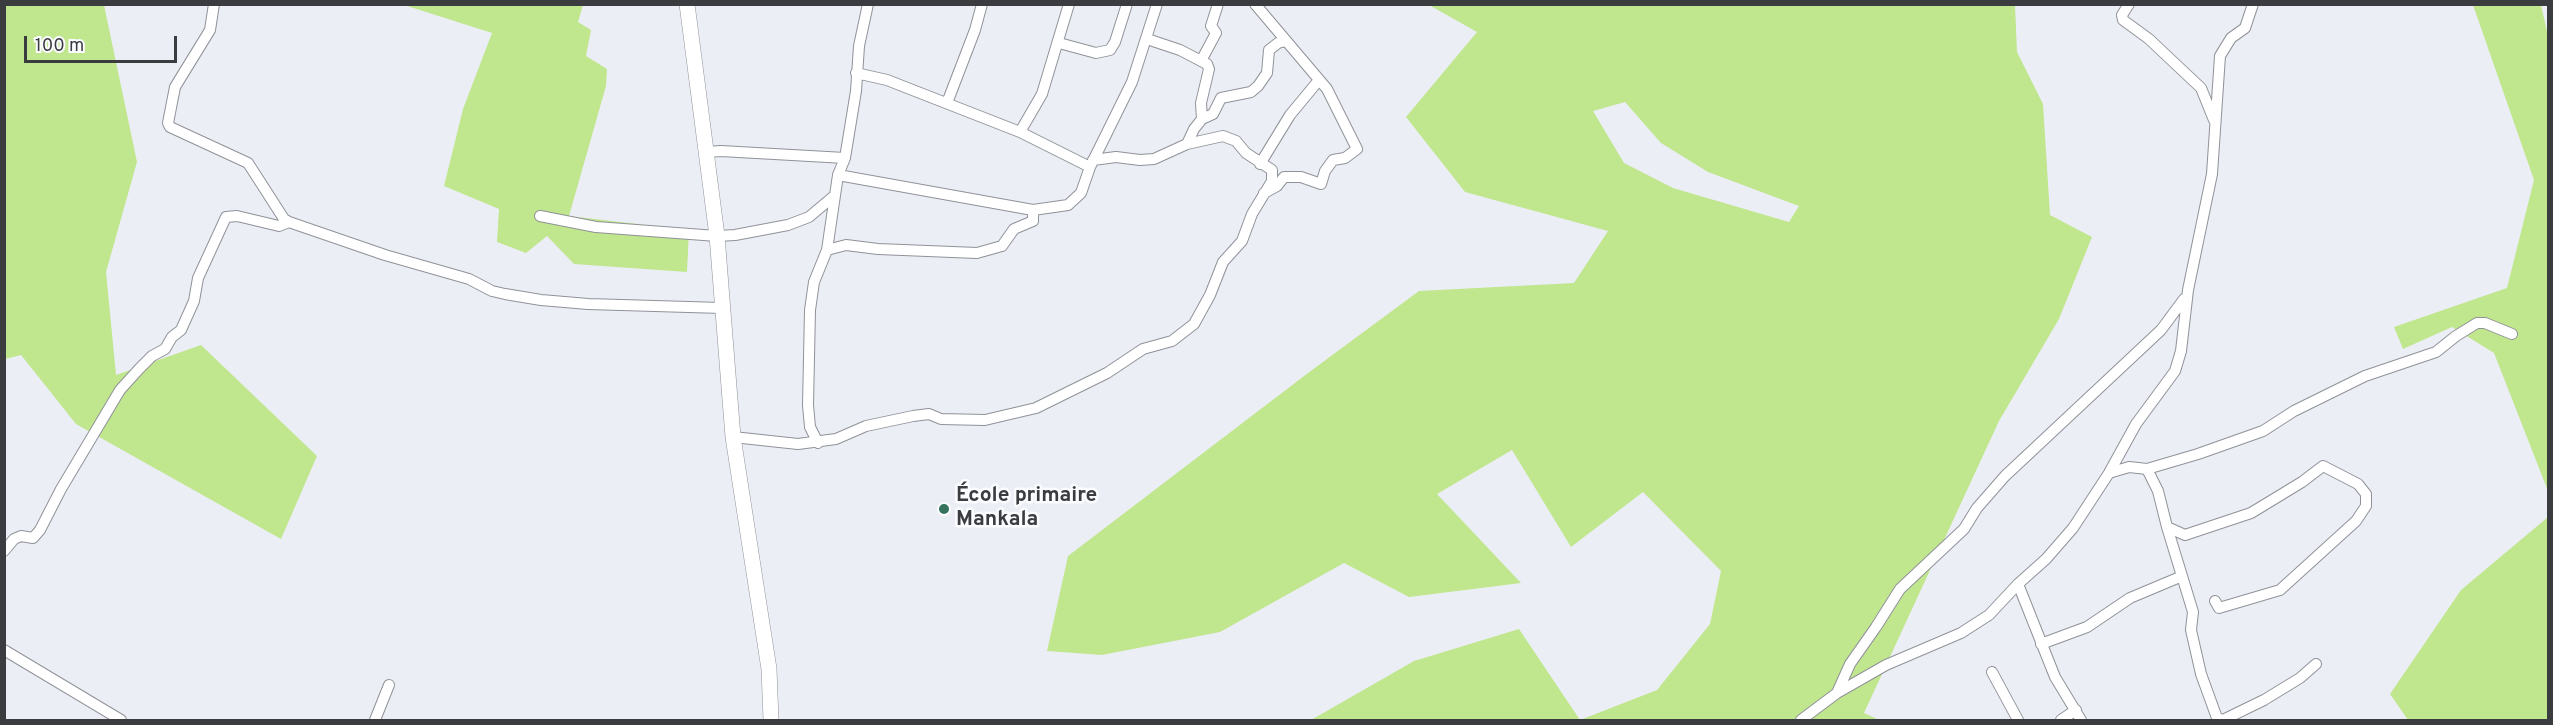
<!DOCTYPE html>
<meta charset="utf-8">
<style>
body{margin:0}
#map{position:relative;width:2553px;height:725px;overflow:hidden;background:#eceef6;font-family:Overpass,sans-serif}
canvas{display:block}
.frame{position:absolute;inset:0;border:6px solid #3b3c3f;pointer-events:none}
.scale{position:absolute;left:24px;top:36px;width:153px;height:27px;box-sizing:border-box;border:3px solid #3b3c3f;border-top:0;padding-left:8px;font-size:18px;line-height:21px;white-space:nowrap;color:#3b3c3f;-webkit-text-stroke:4px #fbfcff;paint-order:stroke}
</style>
<div id="map">
<canvas width="2553" height="725"></canvas>
<div class="frame"></div>
<div class="scale">100 m</div>
</div>
<script>
const g = document.querySelector('canvas').getContext('2d');
g.lineJoin = 'round';
function fillPath(path, color) { g.fillStyle = color; g.fill(path, 'evenodd'); }
const shape = rows => new Path2D(rows.map(r => 'M' + r).join(''));
function stroke(path, color, width, dash) { g.strokeStyle = color; g.lineWidth = width; g.lineCap = dash ? 'butt' : 'round'; g.setLineDash(dash || []); g.stroke(path); }
function write(font, color, halo, rows, align = 'center') {
  g.font = font + ' Overpass,sans-serif'; g.lineWidth = 5; g.setLineDash([]); g.textBaseline = 'middle'; g.strokeStyle = halo; g.fillStyle = color; for (const [text, x, y, turn = 0] of rows) {
    g.save(); g.translate(x, y); g.rotate((+turn || 0) * Math.PI / 180); g.textAlign = isNaN(turn) ? turn : align; if (halo) g.strokeText(text, 0, 0); g.fillText(text, 0, 0); g.restore();
  }
}
fillPath(shape([
 [5,5,104,5,137,162,106,272,116,375,201,345,317,456,281,539,76,424,21,355,5,359],
 [404,5,583,5,578,22,591,30,586,56,607,69,606,86,569,216,689,230,687,272,574,264,547,236,526,253,497,242,499,209,444,186,463,109,492,33],
 [1429,5,2015,5,2017,52,2043,104,2050,215,2092,237,2059,319,1999,421,1864,713,1879,720,1311,720,1414,661,1519,629,1580,720,1657,690,1710,624,1721,571,1643,492,1571,547,1512,450,1437,494,1521,583,1409,597,1344,563,1220,632,1102,655,1047,651,1068,556,1308,373,1419,291,1574,283,1608,231,1465,192,1406,117,1477,32],
 [1625,102,1661,143,1708,172,1799,206,1789,222,1673,188,1624,163,1593,111],
 [2473,5,2541,5,2548,36,2548,491,2494,353,2452,327,2403,349,2394,327,2507,288,2534,180],
 [2548,517,2548,720,2408,720,2390,694,2461,590]
]), '#c0e68e');
const street = shape([
 [214,4,210,30,175,87,168,123,170,127,248,163,284,219,289,222,385,255,469,279,492,291,505,294,541,300,588,304,722,308],
 [1255,4,1327,89,1357,149,1345,158,1333,160,1325,171,1321,184,1301,177,1284,177,1277,186,1264,193],
 [2129,4,2122,15,2123,20,2149,39,2201,88,2214,120],
 [1147,39,1180,50,1207,64,1209,69,1201,103,1202,119],
 [1059,43,1096,53,1110,50,1115,42,1127,4],
 [1201,61,1216,33,1211,26,1218,4],
 [856,73,887,80,1020,132,1090,167,1132,82,1157,4],
 [947,103,975,30,982,4],
 [1020,132,1042,94,1069,4],
 [1187,144,1194,129,1202,119,1213,114,1221,98,1251,92,1258,86,1267,73,1269,50,1278,43,1286,41],
 [706,152,721,151,845,158],
 [1260,164,1290,115,1319,80],
 [838,175,1033,210,1068,205,1081,193,1090,167],
 [540,216,596,227,717,236,735,235,788,225,809,217,834,196],
 [827,250,846,245,878,249,977,253,1002,246,1014,229,1033,221,1033,210],
 [733,437,798,444,836,439,866,426,913,416,929,414,941,419,985,420,1036,408,1107,373,1143,349,1172,341,1194,324,1210,295,1223,262,1242,241,1252,214,1272,181,1272,170,1246,153,1236,141,1223,136,1187,144,1154,159,1140,160,1116,157,1093,160],
 [818,443,810,427,808,405,810,310,814,282,827,250,838,175,845,158,856,91,859,46,868,4],
 [2147,469,2158,491,2167,527,2185,535,2251,513,2302,482,2323,466,2358,484,2366,494,2366,506,2356,521,2280,590,2219,608,2215,601],
 [2109,473,2129,467,2147,469,2198,454,2263,431,2294,411,2365,376,2436,352,2456,336,2477,323,2485,323,2512,334],
 [2167,527,2193,612,2191,630,2201,674,2217,718,2223,720,2264,700,2300,678,2316,664],
 [4,551,14,539,21,536,33,538,40,530,61,489,120,390,139,369,152,356,165,349,172,337,181,330,194,301,198,278,226,217,237,216,279,226,289,222],
 [2018,584,2055,677,2081,720],
 [2041,644,2087,627,2130,598,2180,577],
 [4,650,121,720],
 [1992,672,2018,720],
 [1837,693,1850,664,1876,627,1900,589,1964,529,1977,508,2005,476,2161,330,2184,299],
 [375,720,389,685],
 [1801,720,1837,693,1886,665,1961,633,1989,615,2018,584,2046,559,2073,528,2109,473,2136,424,2175,371,2181,351,2188,290,2212,174,2220,56,2231,38,2245,28,2253,4],
 [2061,720,2076,710]
]);
const secondary = shape([
 [687,4,717,236,733,437,769,669,771,720]
]);
stroke(street, '#909299', 12);
stroke(secondary, '#909299', 16);
stroke(street, '#fff', 10);
stroke(secondary, '#fff', 15);
for (const [x, y, r, color] of [
 [944,509,6,"#36735f"]
]) { const dot = new Path2D(); dot.arc(x, y, r, 0, 2 * Math.PI); g.fillStyle = color; g.fill(dot); stroke(dot, '#fbfcff', 2); }
write('bold 21px', '#3b3c3f', '#fbfcff', [
 ["École primaire",956,497],
 ["Mankala",956,521]
], 'left');
</script>
